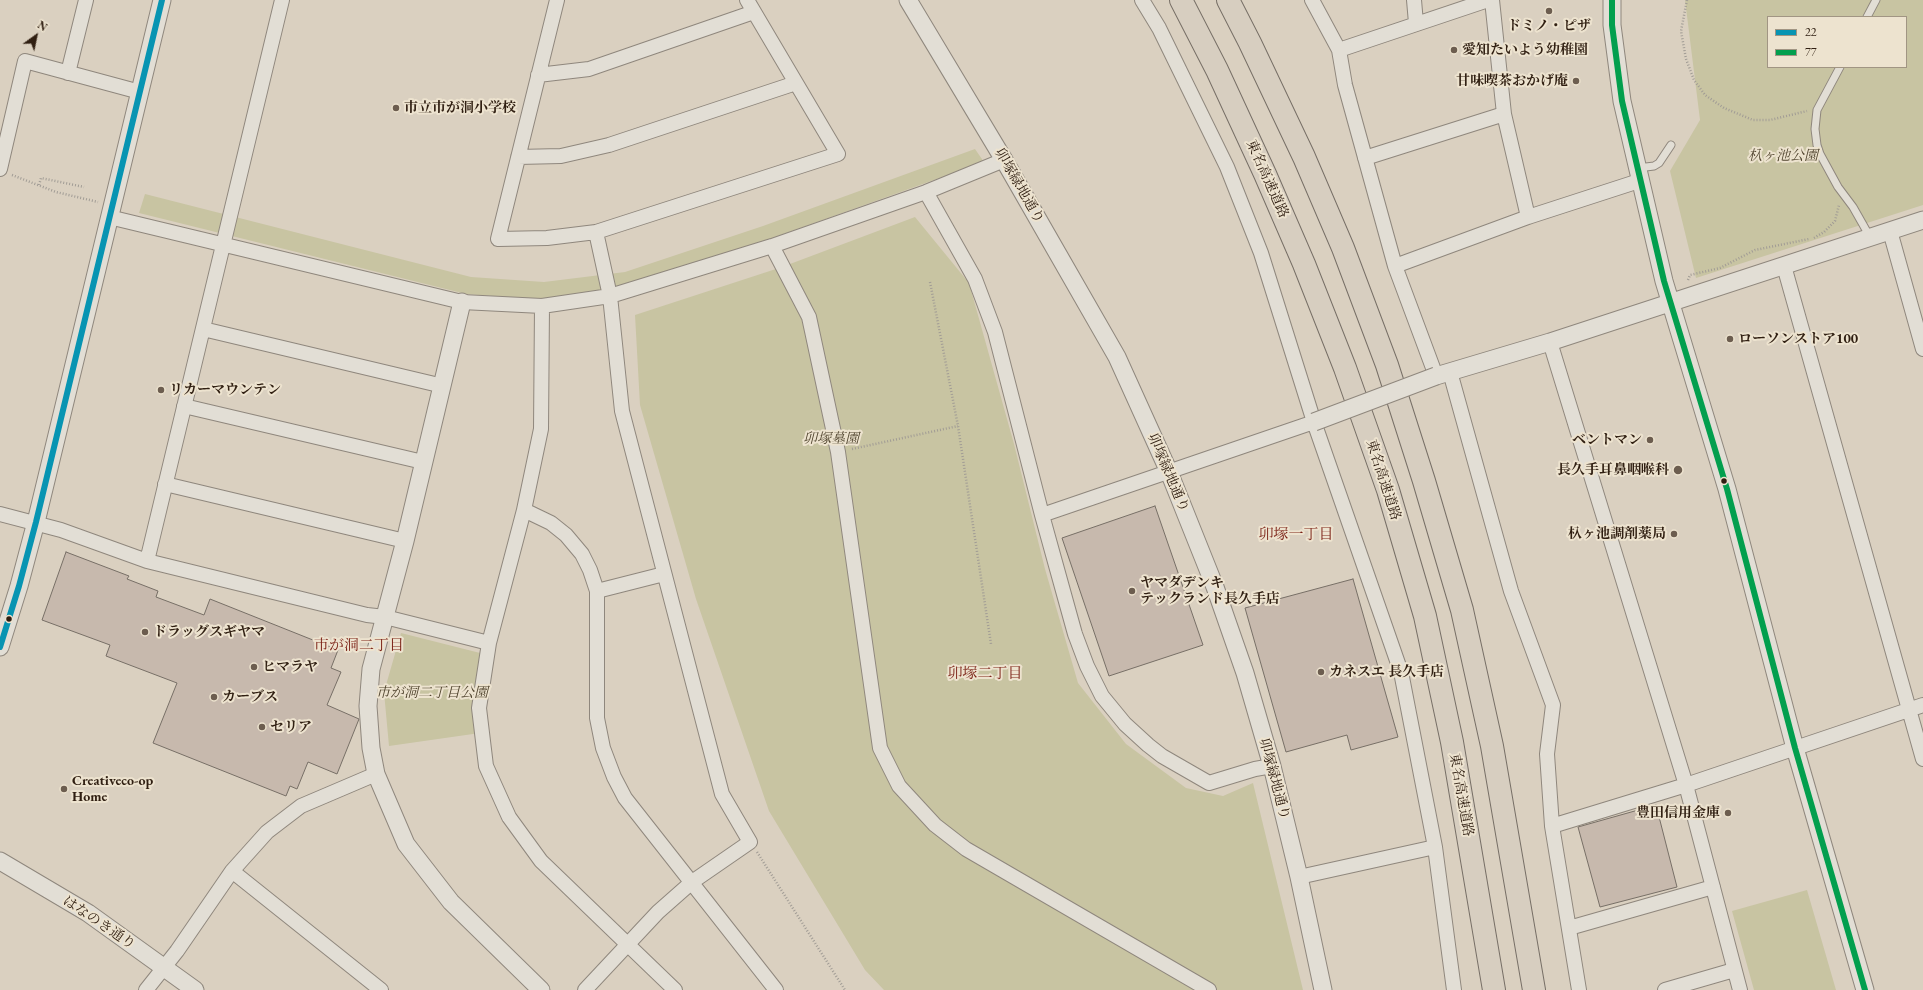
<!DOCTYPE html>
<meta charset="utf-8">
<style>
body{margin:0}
#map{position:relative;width:1923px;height:990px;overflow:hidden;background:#dad0c0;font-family:"EB Garamond",serif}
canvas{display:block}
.legend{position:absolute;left:1767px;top:16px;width:140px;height:52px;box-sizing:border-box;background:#ede3cf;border:1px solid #a19583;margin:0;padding:5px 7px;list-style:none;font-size:12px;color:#301f12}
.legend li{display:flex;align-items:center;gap:8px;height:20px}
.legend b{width:20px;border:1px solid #a19583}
.north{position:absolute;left:16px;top:16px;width:40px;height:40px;-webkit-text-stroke:3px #ede3cf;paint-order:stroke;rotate:33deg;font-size:11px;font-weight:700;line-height:16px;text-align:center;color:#301f12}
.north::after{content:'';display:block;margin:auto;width:14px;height:18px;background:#301f12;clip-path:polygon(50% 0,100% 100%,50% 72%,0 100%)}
</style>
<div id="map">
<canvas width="1923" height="990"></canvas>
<ul class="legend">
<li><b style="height:5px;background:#0794b2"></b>22</li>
<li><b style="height:5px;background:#029f4e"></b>77</li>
</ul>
<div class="north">N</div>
</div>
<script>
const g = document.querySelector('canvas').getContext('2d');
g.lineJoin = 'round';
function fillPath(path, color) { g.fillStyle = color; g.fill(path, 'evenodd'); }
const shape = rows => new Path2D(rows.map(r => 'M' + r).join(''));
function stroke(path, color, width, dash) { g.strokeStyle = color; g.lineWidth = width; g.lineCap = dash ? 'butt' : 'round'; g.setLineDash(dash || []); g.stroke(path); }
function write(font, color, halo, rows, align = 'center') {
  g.font = font + ' "EB Garamond","Noto Serif JP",serif'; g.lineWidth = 4; g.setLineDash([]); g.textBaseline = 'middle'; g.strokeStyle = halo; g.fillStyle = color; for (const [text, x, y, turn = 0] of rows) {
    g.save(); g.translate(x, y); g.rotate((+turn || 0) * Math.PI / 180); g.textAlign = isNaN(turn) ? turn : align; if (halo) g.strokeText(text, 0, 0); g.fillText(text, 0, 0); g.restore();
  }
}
fillPath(shape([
 [1685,0,1923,0,1923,205,1696,278,1670,171,1700,120],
 [1768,17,1906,17,1906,67,1768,67],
 [975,149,984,162,767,240,625,287,543,300,466,294,139,213,145,194,471,277,544,282,625,272,763,226],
 [915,217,969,283,1014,444,1045,569,1078,683,1126,744,1186,788,1223,796,1253,783,1303,990,884,990,865,970,769,811,696,599,640,405,635,315,782,267],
 [401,633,484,654,480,733,389,746,384,692],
 [1807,890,1836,990,1754,990,1732,911]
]), '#c8c4a2');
const building = shape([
 [1155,506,1203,645,1109,676,1062,538,1155,506],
 [66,552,129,576,127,579,158,591,156,597,204,615,210,599,338,650,331,668,341,672,327,705,359,719,337,774,308,762,297,789,290,786,286,796,153,743,177,683,106,656,110,645,42,620,66,552],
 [1353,579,1398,737,1351,750,1347,735,1286,752,1245,608,1353,579],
 [1656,805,1677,887,1600,907,1578,827,1656,805]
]);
fillPath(building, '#c7b9ad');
stroke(building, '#776f66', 1);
const service = shape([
 [1867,17,1876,0],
 [1840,67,1817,110,1815,129,1817,145,1820,154,1838,187,1853,207,1870,237],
 [1638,168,1654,166,1659,163,1671,145]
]);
const minor = shape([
 [557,0,498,239,547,238,596,232,838,154,747,0],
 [1142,0,1159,28,1227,167,1261,253,1314,422,1401,672,1435,847,1454,990],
 [1312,0,1339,50,1345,85,1395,266,1436,376],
 [1414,0,1416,23],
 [1492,0,1504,114,1528,217],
 [1339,50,1488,0],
 [68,73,86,0],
 [538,75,589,69,754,12],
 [518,157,561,156,609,145,796,83],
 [1365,158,1504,114],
 [0,169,25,61,140,92],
 [926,192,975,279,995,332,1042,515,1075,634,1087,666,1102,696,1125,724,1148,745,1162,756,1209,783,1255,769,1272,766],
 [109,217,462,302,542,306,610,296,772,246,926,192,1004,160],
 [1890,231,1923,349],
 [772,246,809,317,838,452,880,748,899,786,935,825,966,849,1209,990],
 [1395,266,1528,217,1639,181],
 [1784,266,1923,759],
 [542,306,541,429,524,510,489,643,479,708,486,766,509,817,541,861,675,990],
 [203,329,443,386],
 [1550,342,1686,785,1740,990],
 [1450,372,1511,591,1553,705,1547,754,1552,826,1579,990],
 [184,406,423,462],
 [165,484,405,541],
 [524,510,551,523,566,535,582,554,590,570,597,591,597,718,603,748,614,777,625,798,776,990],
 [0,514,61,530,147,561,367,615,385,617,489,643],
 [1042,515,1314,422],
 [147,561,282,0],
 [597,591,664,574],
 [1552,826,1686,785,1923,705],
 [232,871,381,990],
 [1299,877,1435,847],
 [1569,928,1713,887],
 [146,990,177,951,232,871,267,832,301,806,376,774],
 [585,990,658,912,692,882,750,842,722,794,622,411,610,296,596,232],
 [1665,990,1734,970]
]);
const tertiary = shape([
 [908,0,1004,160,1117,357,1169,472,1215,587,1245,673,1272,766,1299,877,1323,990],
 [1612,0,1612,25,1622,101,1664,281,1727,489,1795,748,1865,990],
 [462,302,405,541,371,669,368,706,371,748,376,774,406,844,451,902,541,990],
 [1436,376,1550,342,1923,220],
 [0,647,19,586,36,522,162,0],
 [0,861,88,913,195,990]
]);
const motorway = shape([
 [1181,0,1217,70,1265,174,1304,264,1345,368,1388,490,1425,616,1452,742,1494,990],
 [1228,0,1250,43,1304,157,1343,248,1387,365,1424,481,1462,610,1492,746,1534,990]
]);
stroke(service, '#8f877d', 9);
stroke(minor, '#8f877d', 16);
stroke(tertiary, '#8f877d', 19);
stroke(motorway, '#776f66', 24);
stroke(shape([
 [1687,0,1681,31,1686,59,1694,80,1705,95,1724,108,1753,120,1770,120,1807,111],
 [12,175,56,192,98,202],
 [39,185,41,178,84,187],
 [1814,238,1824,232,1835,221,1839,205],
 [1688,280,1690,275,1720,268,1755,250,1809,239],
 [930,282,958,426,991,644],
 [852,449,958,426],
 [757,852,845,990]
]), '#a19c95', 2.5, [1, 2]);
stroke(service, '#e2ded5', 7);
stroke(minor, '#e2ded5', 14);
stroke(tertiary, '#e2ded5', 17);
stroke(motorway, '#d7cec0', 22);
const tertiaryBridge = shape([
 [1314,422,1436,376]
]);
stroke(tertiaryBridge, '#8f877d', 19, []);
stroke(tertiaryBridge, '#e2ded5', 17);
stroke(shape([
 [0,647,19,586,36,522,162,0]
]), '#0794b2', 6);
stroke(shape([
 [1612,0,1612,25,1622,101,1664,281,1727,489,1795,748,1865,990]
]), '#029f4e', 6);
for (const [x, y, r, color] of [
 [1549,11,4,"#6c5d4f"],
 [1454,50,4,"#6c5d4f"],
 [1576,81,4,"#6c5d4f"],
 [396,108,4,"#6c5d4f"],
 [1730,339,4,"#6c5d4f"],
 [161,390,4,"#6c5d4f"],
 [1650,440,4,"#6c5d4f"],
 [1678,470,5,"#6c5d4f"],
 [1724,481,3.5,"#301f12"],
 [1674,534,4,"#6c5d4f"],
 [1132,591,4,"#6c5d4f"],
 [9,619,3.5,"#301f12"],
 [145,632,4,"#6c5d4f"],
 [254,667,4,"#6c5d4f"],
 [1321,672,4,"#6c5d4f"],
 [214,697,4,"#6c5d4f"],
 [262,727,4,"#6c5d4f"],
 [64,789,4,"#6c5d4f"],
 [1728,813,4,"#6c5d4f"]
]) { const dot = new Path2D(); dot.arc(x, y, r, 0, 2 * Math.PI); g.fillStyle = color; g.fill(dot); stroke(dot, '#ede3cf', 1.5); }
write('bold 14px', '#301f12', '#ede3cf', [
 ["ドミノ・ピザ",1549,26,"center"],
 ["愛知たいよう幼稚園",1462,50],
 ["甘味喫茶おかげ庵",1568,81,"right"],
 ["市立市が洞小学校",404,108],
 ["ローソンストア100",1738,339],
 ["リカーマウンテン",169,390],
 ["ベントマン",1642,440,"right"],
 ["長久手耳鼻咽喉科",1669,470,"right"],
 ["杁ヶ池調剤薬局",1666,534,"right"],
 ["ヤマダデンキ",1140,583],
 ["テックランド長久手店",1140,599],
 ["ドラッグスギヤマ",153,632],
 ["ヒマラヤ",262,667],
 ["カネスエ 長久手店",1329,672],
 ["カーブス",222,697],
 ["セリア",270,727],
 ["Creativeco-op",72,781],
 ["Home",72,797],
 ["豊田信用金庫",1720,813,"right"]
], 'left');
write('italic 14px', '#524630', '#ede3cf', [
 ["杁ヶ池公園",1783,156],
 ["卯塚墓園",831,439],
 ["市が洞二丁目公園",432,693]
]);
write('14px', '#301f12', '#ede3cf', [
 ["東名高速道路",1267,179,66],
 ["卯塚緑地通り",1019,186,60],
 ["卯塚緑地通り",1168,473,67],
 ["東名高速道路",1383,480,72],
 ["卯塚緑地通り",1274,779,75],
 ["東名高速道路",1461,795,80],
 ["はなのき通り",99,923,34]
]);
write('15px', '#7a1f14', '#ede3cf', [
 ["卯塚一丁目",1296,535],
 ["市が洞二丁目",359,646],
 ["卯塚二丁目",985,674]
]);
</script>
